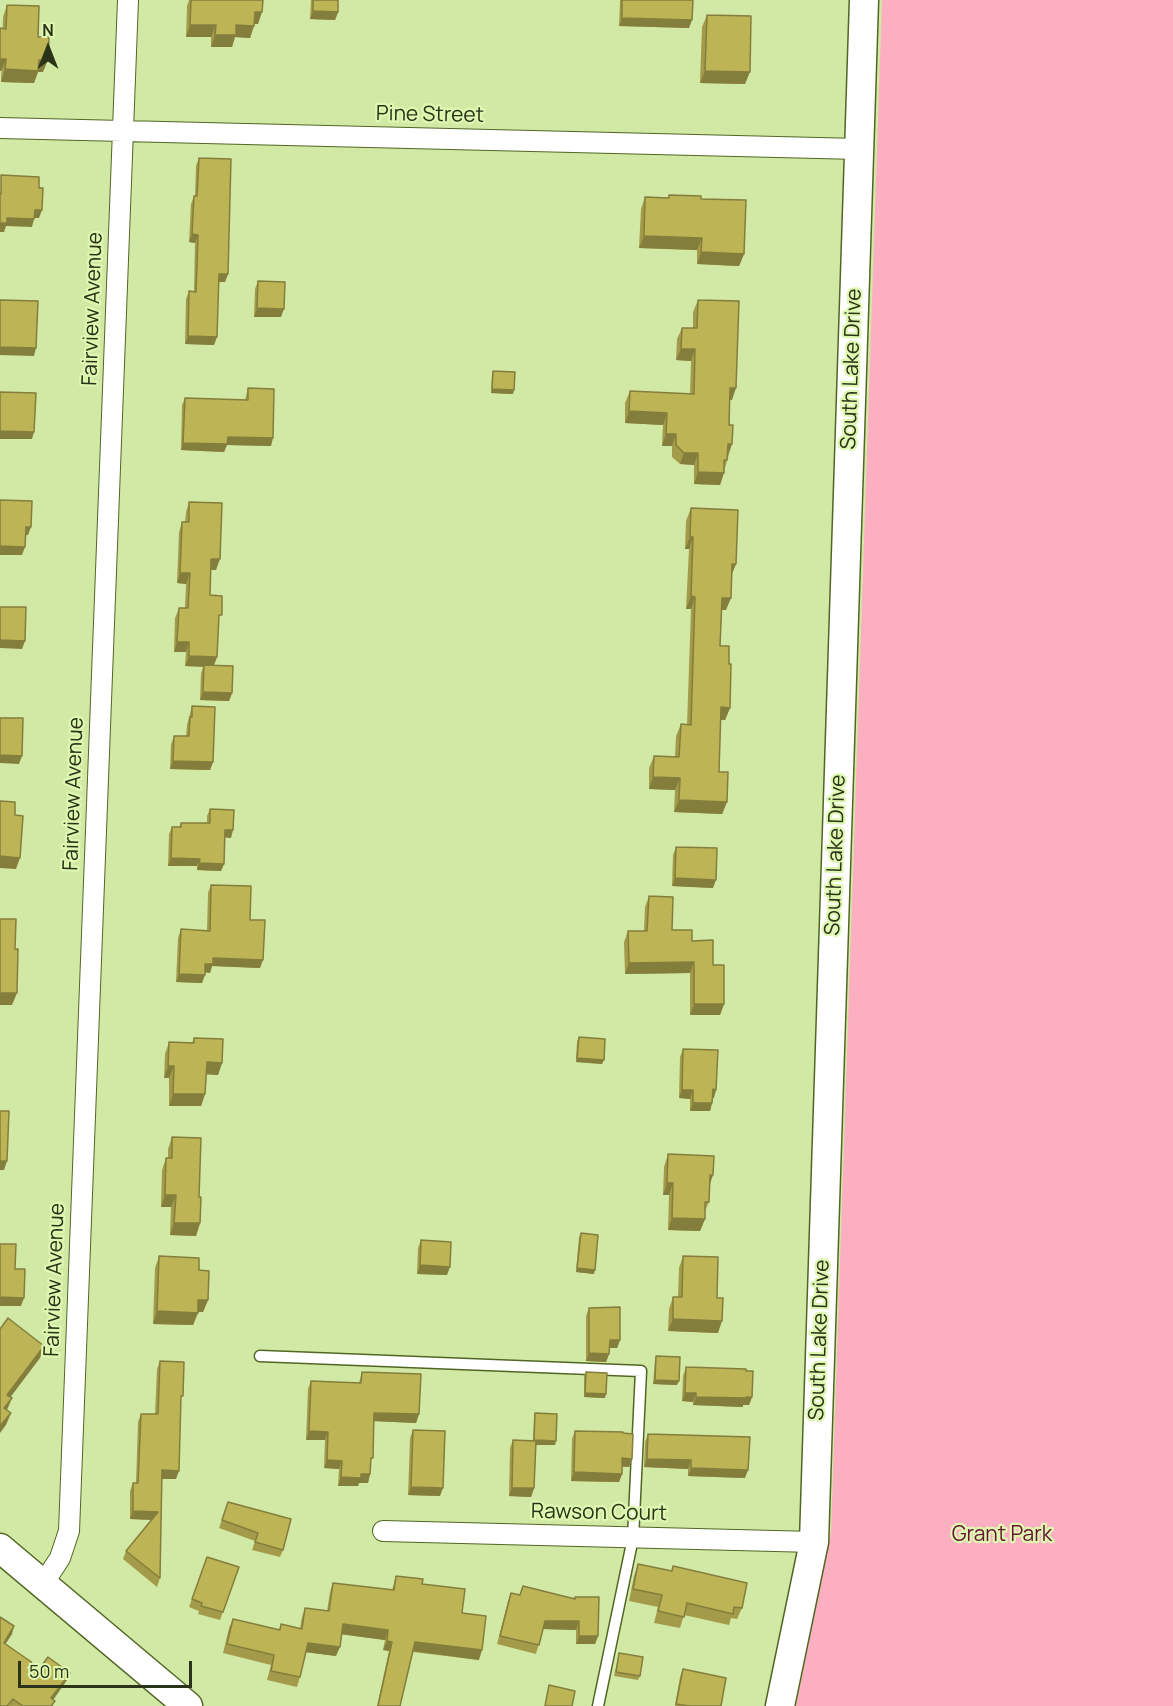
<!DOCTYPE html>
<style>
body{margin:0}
#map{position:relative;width:1173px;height:1706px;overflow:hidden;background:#d1e9a4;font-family:Manrope,sans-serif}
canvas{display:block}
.north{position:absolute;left:18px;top:18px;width:60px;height:60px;-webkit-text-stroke:4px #def7b1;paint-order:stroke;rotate:0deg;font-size:16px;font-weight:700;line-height:24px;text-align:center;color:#2a3317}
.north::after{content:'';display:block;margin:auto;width:21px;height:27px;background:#2a3317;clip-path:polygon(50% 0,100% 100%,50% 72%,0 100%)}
.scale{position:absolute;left:18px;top:1661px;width:174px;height:27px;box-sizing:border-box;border:3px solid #2a3317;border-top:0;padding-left:8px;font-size:18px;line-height:21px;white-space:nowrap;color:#2a3317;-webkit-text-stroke:4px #def7b1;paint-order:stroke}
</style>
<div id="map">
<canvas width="1173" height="1706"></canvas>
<div class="north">N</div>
<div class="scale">50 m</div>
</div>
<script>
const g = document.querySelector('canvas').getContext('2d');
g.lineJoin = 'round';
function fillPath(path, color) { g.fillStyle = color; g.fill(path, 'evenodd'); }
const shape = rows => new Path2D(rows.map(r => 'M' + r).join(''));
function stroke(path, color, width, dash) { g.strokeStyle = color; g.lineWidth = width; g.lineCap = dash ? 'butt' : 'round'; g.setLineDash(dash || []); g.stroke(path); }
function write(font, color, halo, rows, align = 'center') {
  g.font = font + ' Manrope,sans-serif'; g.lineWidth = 4.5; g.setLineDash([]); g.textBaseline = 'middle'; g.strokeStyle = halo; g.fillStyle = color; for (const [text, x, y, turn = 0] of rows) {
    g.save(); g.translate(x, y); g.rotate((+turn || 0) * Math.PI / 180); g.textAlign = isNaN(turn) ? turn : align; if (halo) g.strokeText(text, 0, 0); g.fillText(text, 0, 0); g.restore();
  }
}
fillPath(shape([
 [882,0,1173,0,1173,1706,796,1706,831,1532]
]), '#fdafc2');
const lane = shape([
 [260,1356,641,1371,633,1538,598,1706]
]);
const street = shape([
 [0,128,859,149],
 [383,1531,814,1542],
 [43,1584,60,1558,69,1531,128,0]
]);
const secondary = shape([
 [0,1548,188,1706],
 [780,1706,814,1542,864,0]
]);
stroke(lane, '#526624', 13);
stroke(street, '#526624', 22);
stroke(secondary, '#526624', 31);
stroke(lane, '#fff', 10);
stroke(street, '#fff', 20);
stroke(secondary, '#fff', 28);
fillPath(shape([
 [189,0,263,0,258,24,254,24,250,38,235,37,232,47,211,47,211,37,186,37,187,6],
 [311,0,338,0,338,12,335,20,310,19],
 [620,0,693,0,689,28,619,26],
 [7,5,38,37,43,72,38,72,34,83,1,82,3,17],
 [707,15,745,84,700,83,702,27],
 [199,158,228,274,225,282,219,282,214,345,185,344,186,299,189,291,194,291,195,243,189,242,191,204,194,196,195,196,196,166],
 [669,195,701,199,744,254,739,266,697,264,697,250,639,248,641,209,645,197,668,198],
 [258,281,281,317,254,317,255,289],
 [698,300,732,400,730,399,729,425,732,444,720,485,694,484,694,465,680,464,672,457,672,446,662,446,663,425,625,423,625,403,630,391,690,394,691,361,676,360,677,339,682,328,693,328,693,312],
 [493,371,513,394,491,393,492,375],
 [248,388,271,446,227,445,224,452,181,450,182,405,185,398,245,400],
 [189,502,216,570,211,570,210,595,218,625,217,657,214,665,232,693,229,701,200,700,201,673,203,667,185,666,186,652,174,652,175,618,179,608,185,608,186,584,177,583,179,532,182,522,185,522,186,512],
 [691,508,736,564,731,576,726,610,722,610,720,646,729,664,730,708,725,720,721,720,719,772,727,802,722,814,674,812,675,790,649,789,649,768,654,756,675,756,676,736,681,724,687,725,691,609,686,609,689,549,685,549,686,521],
 [192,706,213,762,210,770,170,769,171,744,174,736,186,736,187,725],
 [210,809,231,838,225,837,224,864,221,871,197,870,197,866,168,866,169,834,172,827,179,827,181,823,207,823,207,816],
 [676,847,713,888,672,886,673,855],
 [211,885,250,920,260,968,212,966,210,973,205,972,202,983,176,982,178,938,181,929,207,931,208,893],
 [649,896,672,930,692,941,713,965,724,1004,720,1015,690,1015,690,973,625,974,624,942,628,931,644,931,645,907],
 [579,1037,602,1064,576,1062,577,1041],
 [194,1038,222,1063,218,1075,206,1074,205,1094,201,1106,169,1106,169,1078,164,1078,165,1054,169,1042,192,1043],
 [683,1049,714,1098,713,1098,712,1103,710,1111,690,1111,690,1099,679,1098,680,1057],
 [172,1137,199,1197,200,1223,196,1236,170,1235,171,1207,161,1207,162,1170,166,1158,168,1158,168,1149],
 [668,1154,709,1187,709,1202,705,1211,705,1219,700,1231,668,1230,669,1195,663,1195,664,1167],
 [581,1233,594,1274,576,1272,579,1237],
 [421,1240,447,1275,417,1274,418,1248],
 [159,1256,199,1270,208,1300,203,1312,198,1312,193,1325,153,1324,155,1268],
 [683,1256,717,1298,718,1333,668,1331,669,1309,673,1297,678,1297,679,1268],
 [589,1308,620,1340,617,1348,610,1348,609,1354,606,1362,586,1361,586,1316],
 [656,1356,677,1385,653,1384,655,1360],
 [160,1361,181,1402,176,1479,162,1479,160,1578,157,1587,123,1559,126,1551,151,1520,130,1519,130,1491,133,1483,136,1483,138,1422,141,1414,155,1414,157,1369],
 [686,1367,752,1397,749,1405,743,1405,743,1407,693,1405,693,1402,682,1401,683,1376],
 [362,1372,419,1414,416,1423,374,1421,370,1474,368,1483,359,1483,358,1486,338,1486,339,1469,324,1468,325,1440,306,1440,308,1389,311,1381,359,1383],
 [586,1372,605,1398,584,1397,584,1376],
 [535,1413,555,1445,536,1445,534,1488,531,1497,509,1496,510,1448,513,1440,533,1441,534,1417],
 [413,1430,440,1496,408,1495,410,1438],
 [575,1431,632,1459,629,1467,622,1467,622,1474,619,1482,571,1481,572,1439],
 [648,1434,745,1478,688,1476,688,1469,644,1467,645,1442],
 [228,1502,283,1550,280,1557,252,1550,255,1541,219,1528],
 [207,1557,239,1567,220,1620,198,1614,199,1611,189,1607],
 [638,1564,672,1571,673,1566,742,1608,737,1619,731,1618,729,1625,684,1615,680,1628,654,1623,658,1607,629,1601,634,1576],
 [396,1576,422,1584,462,1613,479,1660,413,1652,400,1706,377,1706,389,1651,383,1650,385,1640,341,1634,336,1656,306,1652,300,1677,297,1687,267,1680,271,1665,223,1653,229,1628,233,1619,279,1630,281,1624,300,1628,302,1617,305,1608,327,1611,330,1592,333,1583,392,1590],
 [523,1586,574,1599,575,1597,598,1636,595,1644,576,1644,576,1630,543,1629,536,1654,497,1644,508,1601,511,1593,520,1595],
 [0,1617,12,1634,5,1644,40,1668,70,1673,67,1680,53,1699,53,1706,0,1706],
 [619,1653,640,1676,638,1680,614,1676],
 [683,1669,721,1706,675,1706,680,1677]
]), '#a39b4a');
fillPath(shape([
 [313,11,338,12,335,20,310,19],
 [255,12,262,12,258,24,250,24],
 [622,18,692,20,689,28,619,26],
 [190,25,216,25,211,37,186,37],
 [236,25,254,26,250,38,235,37,232,47,211,47,215,35],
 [0,59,6,59,1,71,0,71],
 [39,60,48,60,43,72,38,72,34,83,1,82,5,69],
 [705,71,750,72,745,84,700,83],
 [35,210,42,210,39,218,32,218],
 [7,218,34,219,32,227,6,226,4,232,0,232,0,223],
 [192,234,198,235,195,243,189,242],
 [644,236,702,238,697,250,639,248],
 [701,252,744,254,739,266,697,264],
 [219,274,228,274,225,282,217,282],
 [257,308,284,309,281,317,254,317],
 [188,336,217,337,214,345,185,344],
 [0,347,36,348,34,356,0,355],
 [681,349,695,349,691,361,676,360],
 [730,388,736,388,732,400,726,399],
 [492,389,514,390,513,394,491,393],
 [629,411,667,413,663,425,625,423],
 [0,431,34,432,32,439,0,439],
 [666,434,676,434,672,446,662,446],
 [228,437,273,438,271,446,227,445,224,452,181,450,183,443],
 [728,444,732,444,727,456],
 [684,453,698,453,694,465,680,464],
 [698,472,724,473,720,485,694,484],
 [26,527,31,527,28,535,23,535],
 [690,537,693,537,689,549,685,549],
 [0,546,25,547,22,555,0,555],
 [211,559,220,559,216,570,207,569],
 [732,564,736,564,731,576],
 [180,573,190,573,186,584,177,583],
 [691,596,695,597,691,609,686,609],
 [722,598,731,598,726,610,718,610],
 [0,640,25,641,22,649,0,648],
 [177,642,189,642,186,652,174,652],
 [189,656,217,657,213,667,185,666],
 [203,692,232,693,229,701,200,700],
 [721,707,730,708,725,720,717,720],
 [0,755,22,756,19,764,0,763],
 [173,761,213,762,210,770,170,769],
 [653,777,680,778,675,790,649,789],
 [679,800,727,802,722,814,674,812],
 [225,830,233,830,231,838,222,837],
 [0,856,20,858,16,869,0,868],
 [171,858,200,859,197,866,168,866],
 [199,863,224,864,221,871,197,870],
 [675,878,716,880,713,888,672,886],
 [213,958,263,960,260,968,212,966,210,973,203,972,205,964],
 [694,962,690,973,625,974,629,963],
 [179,974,205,975,202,983,176,982],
 [0,993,17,993,12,1005,0,1005],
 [694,1004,724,1004,720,1015,690,1015],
 [577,1058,604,1060,602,1064,576,1062],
 [207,1062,222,1063,218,1075,202,1074],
 [168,1066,174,1066,169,1078,164,1078],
 [713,1089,716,1090,714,1098,710,1098],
 [682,1090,693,1090,690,1099,679,1098],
 [173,1094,205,1094,201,1106,169,1106],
 [693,1103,712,1103,710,1111,690,1111],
 [0,1161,7,1161,4,1170,0,1170],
 [710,1175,713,1175,709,1187],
 [667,1183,673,1183,669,1195,663,1195],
 [165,1195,176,1195,171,1207,161,1207],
 [672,1218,705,1219,700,1231,668,1230],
 [174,1223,200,1223,196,1236,170,1235],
 [420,1265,450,1267,447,1275,417,1274],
 [577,1268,595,1270,594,1274,576,1272],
 [0,1297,24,1298,21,1306,0,1306],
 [198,1300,208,1300,203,1312,194,1312],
 [157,1311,198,1313,193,1325,153,1324],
 [673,1319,722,1321,718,1333,668,1331],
 [610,1340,620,1340,617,1348,607,1348],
 [44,1346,40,1358,3,1407,7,1395],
 [589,1353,609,1354,606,1362,586,1361],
 [655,1380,679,1381,677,1385,653,1384],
 [585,1393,606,1394,605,1398,584,1397],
 [685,1393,696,1393,693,1402,682,1401],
 [696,1397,752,1397,749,1405,743,1405,743,1407,693,1405],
 [12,1398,7,1410,4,1408],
 [11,1413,6,1425,0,1433,0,1426],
 [374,1413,419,1414,416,1423,371,1421],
 [309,1431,328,1432,325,1440,306,1440],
 [534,1440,556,1441,555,1445,533,1445],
 [622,1458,632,1459,629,1467,619,1466],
 [647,1459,691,1460,688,1469,644,1467],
 [327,1460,342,1461,339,1469,324,1468],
 [691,1468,748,1470,745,1478,688,1476],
 [162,1470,179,1471,176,1479,159,1479],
 [574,1472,622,1474,619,1482,571,1481],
 [361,1474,370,1474,368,1483,359,1483,358,1486,338,1486,341,1477],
 [411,1487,443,1488,440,1496,408,1495],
 [512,1488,534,1488,531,1497,509,1496],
 [133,1511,158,1512,155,1520,130,1519],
 [545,1621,579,1621,576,1630,542,1629],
 [343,1624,388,1630,385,1640,339,1634],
 [14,1626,12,1634,1,1651,4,1643],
 [579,1636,598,1636,595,1644,576,1644],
 [387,1641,392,1642,389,1651,383,1650],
 [415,1642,482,1650,479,1660,412,1651],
 [308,1643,340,1647,336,1656,304,1652],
 [70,1673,67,1680,49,1706,51,1698]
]), '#847e3c');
const building = shape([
 [191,0,263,0,262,12,255,12,254,26,236,25,236,35,215,35,216,25,190,25,191,0],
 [313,0,338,0,338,12,313,11,313,0],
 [622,0,693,0,692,20,622,18,622,0],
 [7,5,39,6,38,37,49,37,48,60,39,60,38,71,5,69,6,59,0,59,0,28,6,29,7,5],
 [707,15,751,16,750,72,705,71,707,15],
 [199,158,231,159,228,274,219,274,217,337,188,336,189,291,196,292,198,235,192,234,194,196,197,196,199,158],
 [1,175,39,177,39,188,43,188,42,210,35,210,34,219,7,218,7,223,0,223,0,194,1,194,1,175],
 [669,195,701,196,701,199,746,200,744,254,701,252,702,238,644,236,645,197,669,198,669,195],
 [258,281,285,282,284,309,257,308,258,281],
 [0,300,38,301,36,348,0,347,0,300],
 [698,300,739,301,736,388,730,388,729,425,733,425,732,444,728,444,727,460,724,460,724,473,698,472,698,453,684,453,676,445,676,434,666,434,667,413,629,411,630,391,694,394,695,349,681,349,682,328,697,328,698,300],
 [493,371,515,372,514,390,492,389,493,371],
 [248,388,274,389,273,438,228,437,227,444,183,443,185,398,248,400,248,388],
 [0,392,36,393,34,432,0,431,0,392],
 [0,500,32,501,31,527,26,527,25,547,0,546,0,500],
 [189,502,222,503,220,559,211,559,210,595,222,596,222,615,219,615,217,657,189,656,189,642,177,642,179,608,188,608,190,573,180,573,182,522,189,522,189,502],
 [691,508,738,510,736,564,732,564,731,598,722,598,720,646,729,646,729,664,731,664,730,708,721,707,719,772,728,772,727,802,679,800,680,778,653,777,654,756,679,757,681,724,691,725,695,597,691,596,693,537,690,537,691,508],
 [0,607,26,607,25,641,0,640,0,607],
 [204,665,233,666,232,693,203,692,204,665],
 [192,706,215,707,213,762,173,761,174,736,189,736,190,717,192,717,192,706],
 [0,718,23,718,22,756,0,755,0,718],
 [0,801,15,802,15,815,23,816,20,858,0,856,0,801],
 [210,809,234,810,233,830,225,830,224,864,199,863,200,859,171,858,172,827,181,827,181,823,210,823,210,809],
 [676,847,717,848,716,880,675,878,676,847],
 [211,885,251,886,250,920,265,920,263,960,213,958,213,964,205,964,205,975,179,974,181,929,210,931,211,885],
 [649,896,673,897,672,930,692,930,692,941,713,940,713,965,724,965,724,1004,694,1004,694,962,629,963,628,931,647,931,649,896],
 [0,919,16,919,15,949,18,949,17,993,0,993,0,919],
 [579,1037,605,1039,604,1060,577,1058,579,1037],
 [194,1038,223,1039,222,1063,207,1062,205,1094,173,1094,174,1066,168,1066,169,1042,194,1043,194,1038],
 [683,1049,718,1050,716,1090,713,1089,712,1103,693,1103,693,1090,682,1090,683,1049],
 [0,1111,9,1111,7,1161,0,1161,0,1111],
 [172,1137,201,1138,199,1197,201,1197,200,1223,174,1223,176,1195,165,1195,166,1158,172,1158,172,1137],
 [668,1154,714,1156,713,1175,710,1175,709,1202,705,1202,705,1219,672,1218,673,1183,667,1183,668,1154],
 [581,1233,598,1235,595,1270,577,1268,581,1233],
 [421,1240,451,1242,450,1267,420,1265,421,1240],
 [0,1244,16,1244,15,1269,25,1269,24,1298,0,1297,0,1244],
 [159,1256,199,1258,199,1270,209,1271,208,1300,198,1300,198,1313,157,1311,159,1256],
 [683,1256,718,1257,717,1298,723,1298,722,1321,673,1319,673,1297,682,1297,683,1256],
 [620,1307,620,1340,610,1340,609,1354,589,1353,589,1308,620,1307],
 [8,1318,44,1346,7,1395,12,1398,4,1408,11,1413,0,1426,0,1329,8,1318],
 [656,1356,680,1357,679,1381,655,1380,656,1356],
 [160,1361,184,1362,183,1396,181,1396,179,1471,162,1470,160,1578,126,1551,158,1512,133,1511,133,1483,138,1483,141,1414,158,1414,160,1361],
 [686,1367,746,1369,746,1371,753,1371,752,1397,746,1397,746,1398,696,1397,696,1393,685,1393,686,1367],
 [362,1372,421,1374,419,1414,374,1413,373,1458,371,1458,370,1474,361,1474,361,1478,341,1477,342,1461,327,1460,328,1432,309,1431,311,1381,361,1383,362,1372],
 [586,1372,607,1373,606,1394,585,1393,586,1372],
 [535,1413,557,1414,556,1441,534,1440,535,1413],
 [413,1430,445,1431,443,1488,411,1487,413,1430],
 [575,1431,623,1432,623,1433,633,1434,632,1459,622,1458,622,1474,574,1472,575,1431],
 [648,1434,750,1437,748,1470,691,1468,691,1460,647,1459,648,1434],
 [513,1440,536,1441,534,1488,512,1488,513,1440],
 [228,1502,291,1519,283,1550,255,1542,258,1533,222,1520,228,1502],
 [207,1557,239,1567,223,1612,201,1606,202,1603,192,1599,207,1557],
 [638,1564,672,1571,673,1566,747,1583,742,1608,734,1607,733,1614,687,1603,684,1617,658,1611,662,1595,633,1589,638,1564],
 [396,1576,423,1579,422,1584,465,1589,462,1613,486,1616,482,1650,415,1642,400,1706,378,1706,392,1642,387,1641,388,1630,343,1624,340,1647,308,1643,300,1677,271,1671,274,1655,227,1644,233,1619,280,1630,281,1624,302,1629,305,1608,329,1611,333,1583,394,1590,396,1576],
 [523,1586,575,1599,575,1597,599,1597,598,1636,579,1636,579,1621,545,1621,539,1645,500,1636,511,1593,520,1595,523,1586],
 [0,1617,14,1626,4,1643,40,1668,48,1657,70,1673,51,1698,55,1701,51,1706,23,1706,13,1699,7,1706,0,1706,0,1617],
 [619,1653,643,1657,640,1676,616,1672,619,1653],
 [683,1669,726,1678,721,1706,689,1706,676,1704,683,1669],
 [549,1685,575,1691,572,1706,545,1706,549,1685]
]);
fillPath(building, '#bdb456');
stroke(building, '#847e3c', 1.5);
write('21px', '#2a3317', '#def7b1', [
 ["Pine Street",430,115,1],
 ["Fairview Avenue",93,309,-88],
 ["South Lake Drive",852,369,-88],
 ["Fairview Avenue",74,794,-88],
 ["South Lake Drive",836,855,-88],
 ["Fairview Avenue",55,1280,-88],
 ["South Lake Drive",820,1340,-88],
 ["Rawson Court",599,1513,1]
]);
write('21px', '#671433', '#def7b1', [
 ["Grant Park",1002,1535]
]);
</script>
